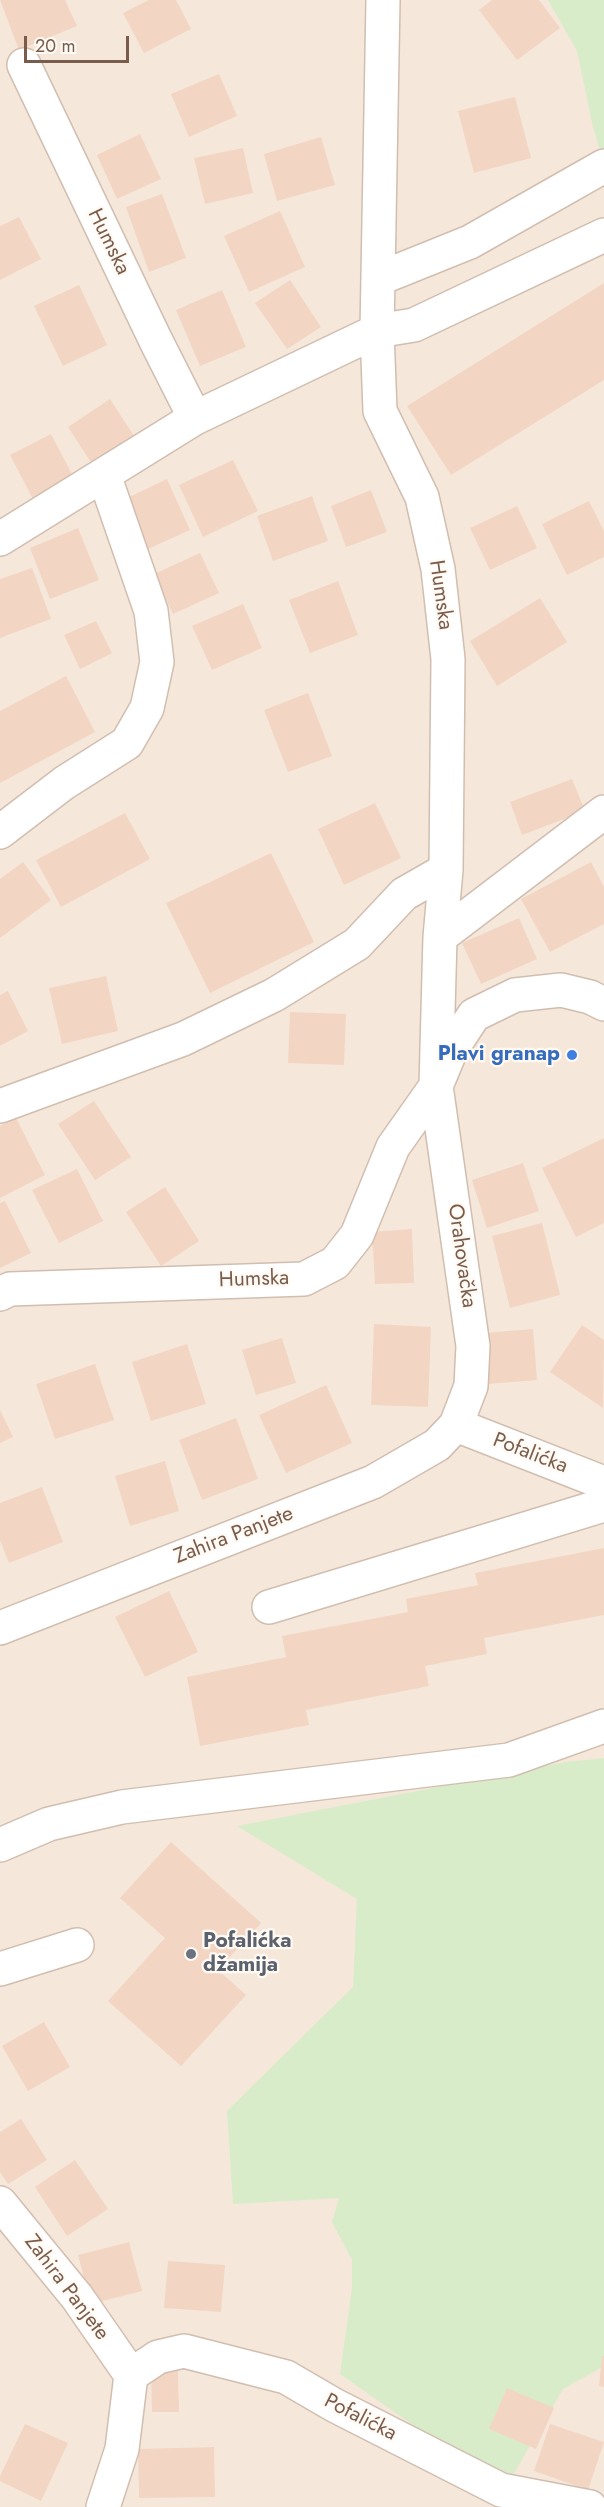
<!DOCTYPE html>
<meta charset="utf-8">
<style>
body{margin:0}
#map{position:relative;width:604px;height:2507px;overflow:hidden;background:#fdf6ec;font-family:Jost,sans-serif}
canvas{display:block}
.scale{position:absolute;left:24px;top:36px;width:105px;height:27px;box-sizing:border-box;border:3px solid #7a5c4d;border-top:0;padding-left:8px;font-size:18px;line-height:21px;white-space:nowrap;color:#7a5c4d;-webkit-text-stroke:4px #fffaf3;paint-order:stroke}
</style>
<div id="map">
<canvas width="604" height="2507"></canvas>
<div class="scale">20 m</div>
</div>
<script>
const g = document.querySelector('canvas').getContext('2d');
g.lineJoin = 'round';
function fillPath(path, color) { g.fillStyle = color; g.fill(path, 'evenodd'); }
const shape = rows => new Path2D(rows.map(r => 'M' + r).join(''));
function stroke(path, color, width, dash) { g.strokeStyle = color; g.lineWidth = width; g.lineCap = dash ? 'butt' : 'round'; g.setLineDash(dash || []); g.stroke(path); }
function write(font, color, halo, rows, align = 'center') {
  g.font = font + ' Jost,sans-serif'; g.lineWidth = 4.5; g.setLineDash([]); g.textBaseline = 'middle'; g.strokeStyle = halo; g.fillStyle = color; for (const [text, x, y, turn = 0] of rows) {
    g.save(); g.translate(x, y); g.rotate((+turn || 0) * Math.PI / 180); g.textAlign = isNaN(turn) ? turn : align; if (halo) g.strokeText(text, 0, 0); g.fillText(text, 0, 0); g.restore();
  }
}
fillPath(shape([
 [0,0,604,0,604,2507,0,2507]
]), '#f5e8da');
fillPath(shape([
 [548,0,604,0,604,164,593,127,577,51],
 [604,1758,604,2366,563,2389,513,2475,436,2441,340,2374,352,2288,352,2260,332,2222,339,2198,233,2204,227,2111,353,1987,357,1899,237,1826,566,1762]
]), '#d8ecc9');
fillPath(shape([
 [0,0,65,0,77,26,19,50],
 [149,0,176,0,191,29,144,53,123,13],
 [492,0,539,0,560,28,517,60,479,10],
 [219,74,237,116,189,137,171,94],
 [515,97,531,158,474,173,458,111],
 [140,134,161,179,117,199,97,155],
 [321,137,335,185,277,201,264,154],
 [243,148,253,193,205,204,194,158],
 [162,194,186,258,149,272,126,207],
 [280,211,305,267,249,292,224,236],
 [19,217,41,259,0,280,0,226],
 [290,280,321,327,287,349,255,303],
 [604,283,604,380,451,475,407,406],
 [79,285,107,345,63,366,34,306],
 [222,290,246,347,200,366,176,310],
 [110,399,136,439,94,467,68,427],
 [51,434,75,480,34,501,10,455],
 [233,460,258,511,203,537,179,485],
 [167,479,190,530,148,549,125,499],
 [371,490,387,532,346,547,331,506],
 [312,496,328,541,273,561,257,516],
 [589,501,604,531,604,557,567,575,542,524],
 [517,506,537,548,490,570,470,528],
 [78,528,99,580,50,599,30,548],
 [200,553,219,593,173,614,154,574],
 [32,568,51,619,0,638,0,579],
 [338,581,358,635,310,653,289,600],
 [540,598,567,642,497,686,470,641],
 [243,604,262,648,212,670,192,626],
 [96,621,112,653,80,669,64,635],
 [66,676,95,732,0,783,0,711],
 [308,693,332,756,288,772,264,710],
 [572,779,585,811,522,835,510,802],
 [375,803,401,858,344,885,318,829],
 [125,813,150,859,61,907,36,860],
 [271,853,314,942,210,993,166,903],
 [23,862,51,900,0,938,0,879],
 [591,862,604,887,604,924,550,952,521,899],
 [519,918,537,959,481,984,462,943],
 [106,976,118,1031,62,1044,49,988],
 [8,991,28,1031,0,1046,0,995],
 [290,1012,346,1014,344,1065,288,1063],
 [94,1101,131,1157,95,1180,58,1124],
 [16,1118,45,1175,0,1198,0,1126],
 [604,1138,604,1223,576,1237,542,1168],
 [523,1163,539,1211,487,1228,472,1180],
 [77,1169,103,1221,59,1243,32,1190],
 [165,1187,199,1241,161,1266,126,1212],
 [5,1201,31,1253,0,1268,0,1203],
 [542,1223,560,1295,510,1308,492,1236],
 [412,1229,414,1283,375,1284,372,1232],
 [374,1324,431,1327,428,1407,371,1405],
 [582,1325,604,1340,603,1408,550,1372],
 [533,1329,537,1380,489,1384,485,1333],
 [282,1338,296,1383,256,1395,242,1350],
 [187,1344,206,1404,151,1421,132,1362],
 [95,1364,114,1420,55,1439,36,1384],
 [326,1385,352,1443,286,1473,259,1415],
 [0,1410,13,1437,0,1443],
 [236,1418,258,1479,202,1500,179,1440],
 [165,1461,179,1511,130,1526,115,1476],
 [42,1487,63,1542,9,1563,0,1540,0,1503],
 [604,1548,604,1615,484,1638,487,1654,425,1666,429,1686,306,1710,309,1725,200,1746,187,1677,286,1657,282,1636,408,1612,406,1599,478,1585,475,1573],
 [169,1591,198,1652,145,1677,115,1617],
 [171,1842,261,1923,218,1970,246,1995,181,2066,108,2001,165,1938,120,1898],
 [44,2022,70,2067,28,2091,2,2046],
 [21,2119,47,2160,8,2184,0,2172,0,2132],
 [75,2160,108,2209,67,2236,35,2187],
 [129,2242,142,2291,91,2304,78,2255],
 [168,2261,225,2265,221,2312,164,2308],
 [602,2356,604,2356,604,2387,599,2386],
 [151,2371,178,2371,179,2412,152,2412],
 [507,2388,554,2408,536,2449,489,2429],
 [25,2424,68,2443,41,2501,0,2481,0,2476],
 [550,2424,604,2442,588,2490,534,2471],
 [214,2447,215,2497,139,2498,138,2449]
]), '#f3d5c3');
const minor = shape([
 [24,65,156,341,195,418],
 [378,279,470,242,604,166],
 [0,539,195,418,377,331,414,325,604,235],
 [0,832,64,783,127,743,147,708,157,662,151,611,104,475],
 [440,937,604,812],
 [0,1106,183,1039,274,995,357,944,404,894,446,870],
 [0,1294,10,1289,304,1279,335,1263,357,1235,393,1147,436,1086,451,1050,474,1015,515,995,561,990,590,997,604,1004],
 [456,1425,604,1483],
 [269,1607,604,1505],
 [0,1628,373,1482,437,1445,456,1425,471,1386,473,1346,436,1086,440,937,446,870,448,659,438,569,422,497,380,411,377,331,383,0],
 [0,1845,49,1824,122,1807,509,1760,604,1726],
 [0,1969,77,1945],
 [0,2203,77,2297,131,2375],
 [131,2375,158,2357,184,2351,286,2377,334,2405,501,2490,590,2507],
 [103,2507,122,2449,131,2375]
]);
stroke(minor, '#d1beb0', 36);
stroke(minor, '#fff', 33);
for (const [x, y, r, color] of [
 [572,1055,6,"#3f7fe0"],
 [191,1954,6,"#6b7280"]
]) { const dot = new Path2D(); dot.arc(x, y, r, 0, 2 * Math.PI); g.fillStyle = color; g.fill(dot); stroke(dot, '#fffaf3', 2); }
write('21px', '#7a5c4d', '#fffaf3', [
 ["Humska",108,242,64],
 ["Humska",440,595,82],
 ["Orahovačka",461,1256,82],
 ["Humska",254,1280,-2],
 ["Pofalićka",530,1454,21],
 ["Zahira Panjete",234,1536,-21],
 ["Zahira Panjete",66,2288,53],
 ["Pofalićka",360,2418,27]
]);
write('bold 21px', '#366cbe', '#fffaf3', [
 ["Plavi granap",560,1055]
], 'right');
write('bold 21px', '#5b616d', '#fffaf3', [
 ["Pofalićka",203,1942],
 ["džamija",203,1966]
], 'left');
</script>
